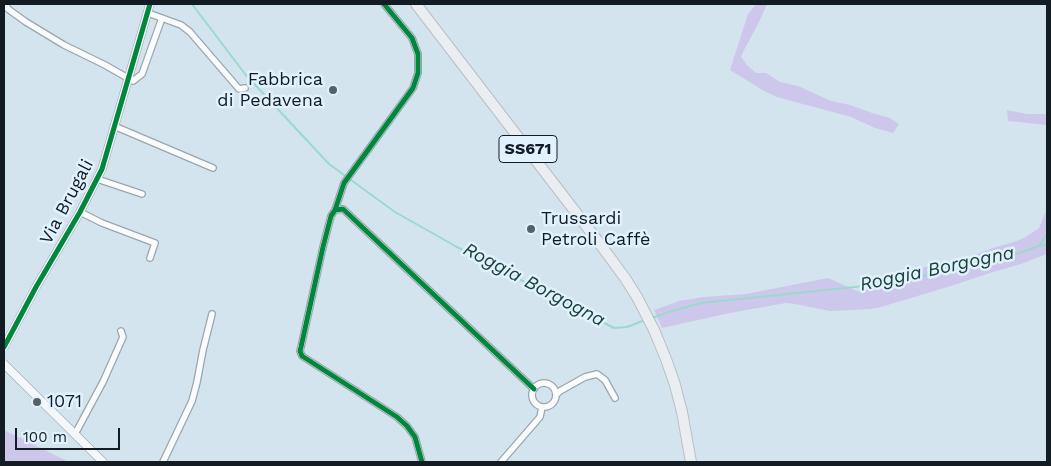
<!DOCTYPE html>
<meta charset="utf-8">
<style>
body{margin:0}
#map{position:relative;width:1051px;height:466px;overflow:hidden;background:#d4e4ee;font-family:"Work Sans",sans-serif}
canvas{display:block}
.frame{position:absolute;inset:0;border:5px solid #121c22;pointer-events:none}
.scale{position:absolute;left:15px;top:428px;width:105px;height:22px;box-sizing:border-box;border:2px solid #121c22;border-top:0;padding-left:6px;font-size:15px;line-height:18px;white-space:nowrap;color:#121c22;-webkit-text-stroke:4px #e1f1fd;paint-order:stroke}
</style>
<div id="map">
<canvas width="1051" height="466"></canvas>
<div class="frame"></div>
<div class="scale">100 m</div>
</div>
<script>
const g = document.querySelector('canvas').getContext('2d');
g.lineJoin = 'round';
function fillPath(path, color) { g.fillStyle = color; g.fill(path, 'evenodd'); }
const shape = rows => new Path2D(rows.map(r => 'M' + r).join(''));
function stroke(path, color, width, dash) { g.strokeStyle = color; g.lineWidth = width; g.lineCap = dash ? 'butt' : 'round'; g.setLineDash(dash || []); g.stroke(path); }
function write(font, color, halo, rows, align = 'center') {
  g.font = font + ' "Work Sans",sans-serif'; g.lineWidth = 5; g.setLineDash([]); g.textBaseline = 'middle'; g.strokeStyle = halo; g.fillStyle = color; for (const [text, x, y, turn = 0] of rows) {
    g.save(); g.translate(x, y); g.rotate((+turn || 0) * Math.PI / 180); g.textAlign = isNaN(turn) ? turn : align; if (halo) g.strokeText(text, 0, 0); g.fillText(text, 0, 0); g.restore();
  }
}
fillPath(shape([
 [756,4,767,4,758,24,744,50,741,57,747,65,756,73,766,73,780,82,798,86,831,101,850,105,875,114,890,118,899,124,893,133,875,128,851,117,777,97,764,91,730,70,748,14],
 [1007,110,1027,114,1047,114,1047,125,1008,121],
 [1046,211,1047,211,1047,254,1021,264,993,272,951,286,881,307,870,309,830,311,795,304,786,303,730,313,662,328,654,310,679,301,704,297,746,294,828,278,857,291,870,289,905,274,913,269,955,262,993,248,1014,242,1026,237,1039,228],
 [4,430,69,462,4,462]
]), '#cec7ec');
stroke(shape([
 [192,4,245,74,329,164,395,212,457,247,614,328,627,327,645,320],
 [1040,246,1047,244],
 [652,318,672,311,701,303,893,283,1010,256,1039,246,1047,234]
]), '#9adacc', 2);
const street = shape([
 [5,4,8,9,26,22,64,45,105,65,133,81,142,74,162,18],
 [148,13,181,25,190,32,239,89,245,88],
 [114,126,213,168],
 [97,179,142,194],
 [335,210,344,183,413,88,418,73,418,54,412,38,384,4],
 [80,212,102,223,155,243,150,258],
 '532 395a12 12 0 1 1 24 0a12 12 0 1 1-24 0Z',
 [556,395,560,391,585,377,597,374,605,380,615,398],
 [75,434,103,382,123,337,121,331],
 [163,462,192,401,197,382,203,350,212,314],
 [422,462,415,437,407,426,397,417,302,356,300,351,301,347,323,247,331,216,335,210,343,209,534,389],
 [501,462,540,417,542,407]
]);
const secondary = shape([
 [4,347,36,287,80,212,102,169,150,4],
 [4,364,103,462]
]);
const highway = shape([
 [416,4,597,240,625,278,637,297,654,330,666,359,675,385,682,412,691,462]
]);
stroke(street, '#9aa6ae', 8);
stroke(secondary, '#9aa6ae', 9);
stroke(highway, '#b8bfc4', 12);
stroke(street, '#f9fbfc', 5.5);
stroke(secondary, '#f4f8fa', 8);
stroke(highway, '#eaedf2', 10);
stroke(shape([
 [335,210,344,183,413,88,418,73,418,54,412,38,384,4],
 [4,347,36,287,80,212,102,169,150,4],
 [422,462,415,437,407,426,397,417,302,356,300,351,301,347,323,247,331,216,335,210,343,209,534,389]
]), '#00873e', 5);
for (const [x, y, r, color] of [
 [333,90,5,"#566269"],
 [531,229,5,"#566269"],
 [37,402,5,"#566269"]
]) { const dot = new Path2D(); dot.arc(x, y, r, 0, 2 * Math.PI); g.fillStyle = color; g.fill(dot); stroke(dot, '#e1f1fd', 2); }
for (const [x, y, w] of [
 [528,149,58]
]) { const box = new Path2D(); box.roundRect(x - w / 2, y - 13.5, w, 27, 4); g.fillStyle = '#e1f1fd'; g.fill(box); stroke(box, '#121c22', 1); }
write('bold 16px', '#121c22', null, [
 ["SS671",528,149]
]);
write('18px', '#121c22', '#e1f1fd', [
 ["Fabbrica",323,80,"right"],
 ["di Pedavena",323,101,"right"],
 ["Trussardi",541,219],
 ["Petroli Caffè",541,240],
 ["1071",47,402]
], 'left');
write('18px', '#121c22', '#e1f1fd', [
 ["Via Brugali",67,202,-62]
]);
write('italic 19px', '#194136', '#e1f1fd', [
 ["Roggia Borgogna",937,269,-12],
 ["Roggia Borgogna",534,285,28]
]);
</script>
